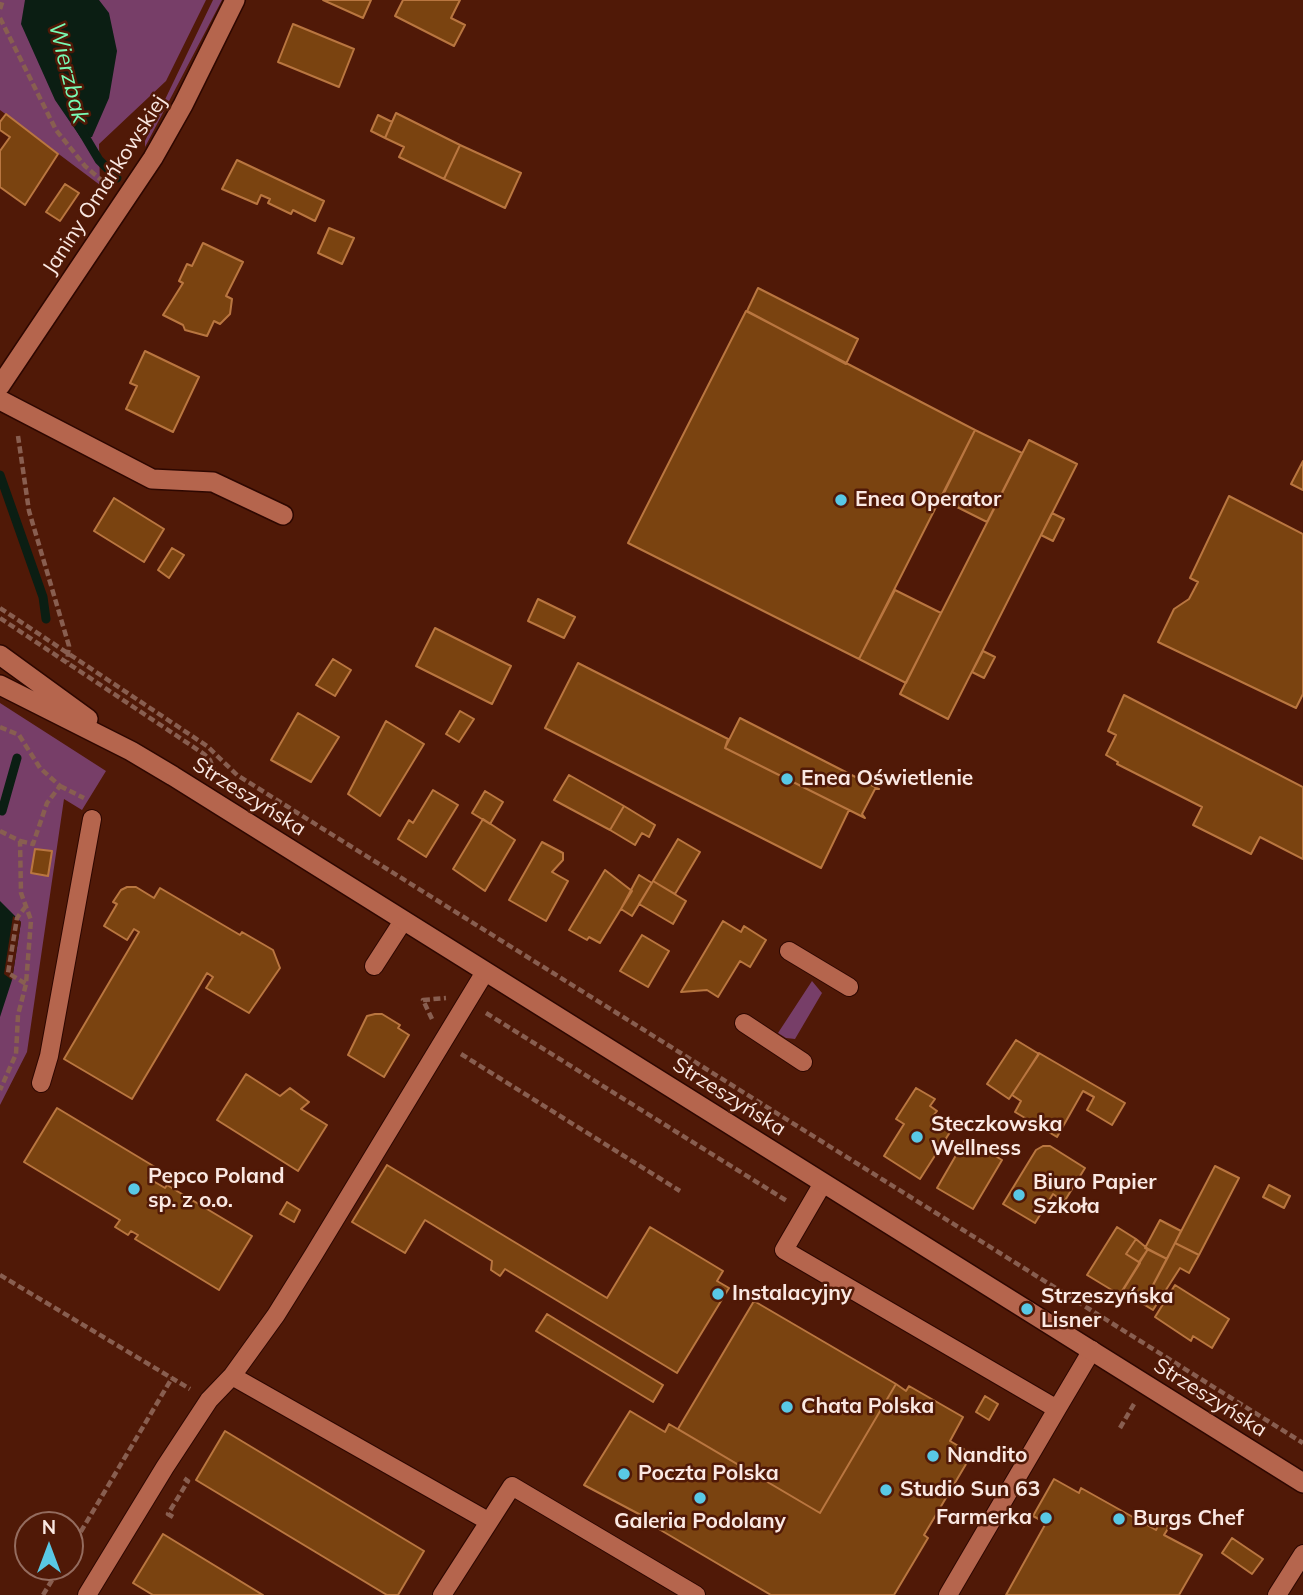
<!DOCTYPE html>
<meta charset="utf-8">
<style>
body{margin:0}
#map{position:relative;width:1303px;height:1595px;overflow:hidden;background:#501907;font-family:Mulish,sans-serif}
canvas{display:block}
.north{position:absolute;left:14px;top:1511px;width:70px;height:70px;box-sizing:border-box;background:#501907;border:2px solid #946c5f;border-radius:50%;rotate:0deg;font-size:19px;font-weight:700;line-height:28px;text-align:center;color:#fae8e2}
.north::after{content:'';display:block;margin:auto;width:24px;height:32px;background:#59c8e5;clip-path:polygon(50% 0,100% 100%,50% 72%,0 100%)}
</style>
<div id="map">
<canvas width="1303" height="1595"></canvas>
<div class="north">N</div>
</div>
<script>
const g = document.querySelector('canvas').getContext('2d');
g.lineJoin = 'round';
function fillPath(path, color) { g.fillStyle = color; g.fill(path, 'evenodd'); }
const shape = rows => new Path2D(rows.map(r => 'M' + r).join(''));
function stroke(path, color, width, dash) { g.strokeStyle = color; g.lineWidth = width; g.lineCap = dash ? 'butt' : 'round'; g.setLineDash(dash || []); g.stroke(path); }
function write(font, color, halo, rows, align = 'center') {
  g.font = font + ' Mulish,sans-serif'; g.lineWidth = 5; g.setLineDash([]); g.textBaseline = 'middle'; g.strokeStyle = halo; g.fillStyle = color; for (const [text, x, y, turn = 0] of rows) {
    g.save(); g.translate(x, y); g.rotate((+turn || 0) * Math.PI / 180); g.textAlign = isNaN(turn) ? turn : align; if (halo) g.strokeText(text, 0, 0); g.fillText(text, 0, 0); g.restore();
  }
}
fillPath(shape([
 [0,0,206,0,166,81,99,144,100,185,0,110],
 [213,0,222,0,145,147,145,141],
 [0,703,106,771,82,810,64,799,27,1052,0,1105],
 [812,981,822,993,795,1039,786,1038,778,1033]
]), '#773e68');
fillPath(shape([
 [25,0,99,0,109,13,117,51,109,98,92,137,81,138,55,100,21,24],
 [0,901,21,922,12,980,0,1017]
]), '#0b1e13');
fillPath(shape([
 [13,916,21,922,12,980,4,974]
]), '#501907');
stroke(shape([
 [80,128,99,160,117,178],
 [0,475,43,597,46,619],
 [2,811,17,758]
]), '#0b1e13', 9);
const building = shape([
 [323,0,371,0,363,18,323,0],
 [403,0,460,0,451,18,465,25,454,46,395,16,403,0],
 [293,24,354,49,339,87,278,62,293,24],
 [396,113,460,145,444,179,399,157,404,147,385,138,396,113],
 [6,114,58,154,25,205,0,187,0,151,10,137,0,130,0,122,6,114],
 [378,115,392,122,385,138,371,131,378,115],
 [460,145,521,173,505,208,444,179,460,145],
 [237,160,324,201,315,221,293,210,291,214,268,203,270,199,261,195,257,204,222,189,237,160],
 [65,184,79,193,60,221,46,212,65,184],
 [329,228,354,238,342,264,318,253,329,228],
 [203,243,243,262,226,296,232,299,230,314,220,324,214,321,207,336,185,330,183,325,163,315,183,283,179,281,187,264,192,266,203,243],
 [758,288,858,339,846,364,747,311,758,288],
 [746,311,975,430,859,659,628,543,746,311],
 [145,351,199,377,173,432,126,409,137,386,130,383,145,351],
 [975,430,1022,453,987,522,941,499,975,430],
 [1029,440,1077,464,948,719,900,694,1029,440],
 [1303,461,1303,490,1291,484,1303,461],
 [1229,496,1303,534,1303,694,1296,708,1158,642,1174,609,1189,599,1198,582,1190,578,1229,496],
 [114,498,164,529,144,562,94,531,114,498],
 [1052,513,1064,519,1053,541,1041,535,1052,513],
 [172,548,184,555,169,578,158,570,172,548],
 [895,590,941,613,906,683,859,659,895,590],
 [538,599,575,617,564,638,528,621,538,599],
 [435,628,511,666,492,704,416,666,435,628],
 [983,651,995,657,984,678,972,672,983,651],
 [333,659,351,670,335,696,316,685,333,659],
 [578,663,728,739,725,748,849,810,821,868,545,728,578,663],
 [1124,695,1303,787,1303,859,1260,837,1251,854,1193,825,1202,807,1117,764,1118,762,1106,755,1116,735,1108,731,1124,695],
 [460,711,474,719,459,742,446,734,460,711],
 [298,713,339,737,311,782,271,760,298,713],
 [740,718,879,789,875,789,862,814,865,818,725,748,740,718],
 [386,721,424,744,380,816,348,794,386,721],
 [569,775,624,806,610,830,554,800,569,775],
 [433,790,458,805,426,857,398,839,409,820,413,823,433,790],
 [485,791,503,802,490,824,472,813,485,791],
 [624,806,655,825,649,837,642,833,635,845,610,830,624,806],
 [483,819,515,840,485,891,453,869,483,819],
 [678,839,700,852,675,894,653,881,678,839],
 [542,842,563,853,563,860,552,872,568,881,546,921,509,900,542,842],
 [35,849,52,851,48,876,31,873,35,849],
 [605,870,632,891,600,943,589,937,587,940,569,930,605,870],
 [639,875,652,883,632,916,621,909,639,875],
 [653,881,686,901,673,924,639,904,653,881],
 [127,887,136,887,154,898,160,888,240,935,242,932,273,950,280,968,249,1013,206,988,213,977,207,973,132,1099,64,1059,139,932,134,929,127,940,104,926,117,904,113,902,121,890,127,887],
 [723,921,741,932,744,926,766,940,750,967,740,961,718,997,707,990,681,992,723,921],
 [642,935,669,951,648,987,620,971,642,935],
 [375,1014,382,1014,400,1025,398,1028,409,1035,384,1077,348,1055,367,1016,375,1014],
 [1016,1040,1039,1054,1009,1099,987,1084,1016,1040],
 [1039,1053,1125,1103,1112,1125,1087,1110,1094,1097,1083,1091,1057,1137,1015,1112,1021,1101,1012,1095,1039,1053],
 [246,1074,280,1096,290,1088,309,1102,301,1109,327,1125,298,1171,217,1120,246,1074],
 [916,1088,935,1099,930,1106,937,1111,933,1116,952,1129,920,1179,884,1156,904,1124,896,1119,916,1088],
 [57,1108,155,1167,148,1178,165,1188,167,1185,252,1236,219,1290,135,1239,138,1235,131,1231,128,1235,115,1227,120,1220,24,1162,57,1108],
 [966,1138,1002,1160,973,1209,937,1188,966,1138],
 [1043,1146,1050,1146,1085,1168,1064,1202,1053,1194,1035,1223,1003,1204,1036,1150,1043,1146],
 [387,1165,607,1298,650,1227,723,1271,717,1281,729,1288,677,1373,505,1269,500,1276,491,1270,492,1261,425,1220,405,1253,352,1222,387,1165],
 [1215,1166,1239,1178,1199,1255,1175,1243,1215,1166],
 [1269,1185,1290,1196,1284,1208,1263,1197,1269,1185],
 [287,1202,300,1210,294,1222,280,1214,287,1202],
 [1160,1220,1181,1231,1167,1259,1145,1248,1160,1220],
 [1117,1227,1136,1239,1126,1254,1140,1263,1120,1295,1087,1275,1117,1227],
 [1136,1239,1148,1249,1139,1262,1126,1254,1136,1239],
 [1175,1243,1199,1255,1189,1273,1180,1268,1153,1310,1143,1304,1175,1243],
 [1148,1249,1167,1259,1143,1304,1122,1291,1148,1249],
 [1175,1285,1229,1319,1212,1348,1193,1336,1191,1341,1155,1317,1175,1285],
 [754,1301,896,1384,820,1513,678,1429,754,1301],
 [547,1314,663,1385,653,1402,536,1331,547,1314],
 [896,1384,906,1391,909,1386,963,1417,950,1441,972,1454,924,1535,928,1538,894,1595,771,1595,652,1525,654,1522,584,1485,630,1411,665,1432,669,1424,820,1513,896,1384],
 [985,1396,998,1404,989,1420,976,1412,985,1396],
 [225,1431,424,1551,398,1595,387,1595,196,1480,225,1431],
 [1054,1479,1079,1493,1081,1488,1156,1530,1160,1522,1169,1527,1164,1535,1202,1555,1179,1595,1006,1595,1046,1523,1033,1516,1054,1479],
 [163,1534,263,1595,153,1595,133,1583,163,1534],
 [1232,1538,1263,1559,1252,1574,1222,1553,1232,1538]
]);
fillPath(building, '#7a4310');
stroke(building, '#b97640', 2);
const service = shape([
 [789,951,849,987],
 [374,966,403,921],
 [744,1023,803,1062],
 [41,1083,49,1056,92,819],
 [823,1183,784,1250,1057,1409,1092,1350],
 [232,1376,276,1315,314,1254,485,972],
 [87,1595,165,1467,209,1400,232,1376,488,1521],
 [442,1595,512,1486,696,1595],
 [948,1595,1057,1409],
 [1277,1595,1303,1554]
]);
const minor = shape([
 [0,400,152,479,213,482,283,515]
]);
const tertiary = shape([
 [0,386,153,158,183,105,235,0],
 [0,655,88,719],
 [0,685,131,751,173,776,1303,1483]
]);
stroke(service, '#2d0700', 20);
stroke(minor, '#2d0700', 22);
stroke(tertiary, '#2d0700', 22);
stroke(shape([
 [0,9,3,0],
 [0,18,56,130,85,166,108,186],
 [18,436,29,511,69,646,67,662],
 [0,608,207,746,237,775,1303,1443],
 [0,618,204,754,210,760,217,778],
 [0,727,19,735,40,768,60,786,47,803,33,844,20,841],
 [60,786,84,798],
 [0,831,20,841,21,893,31,920,26,984,18,1015,16,1054,0,1090],
 [26,906,17,918,8,973,26,984],
 [486,1013,787,1201],
 [432,1019,423,1000,446,998],
 [461,1054,680,1191],
 [0,1275,190,1389],
 [1120,1428,1134,1404],
 [173,1517,168,1514,188,1481,182,1477],
 [70,1550,172,1378],
 [43,1595,60,1567]
]), '#885e50', 4.5, [7, 3.5]);
stroke(service, '#b5654d', 18);
stroke(minor, '#b5654d', 19);
stroke(tertiary, '#b5654d', 19);
for (const [x, y, r, color] of [
 [841,500,7,"#59c8e5"],
 [787,779,7,"#59c8e5"],
 [917,1137,7,"#59c8e5"],
 [134,1189,7,"#59c8e5"],
 [1019,1195,7,"#59c8e5"],
 [718,1294,7,"#59c8e5"],
 [1027,1309,7,"#59c8e5"],
 [787,1407,7,"#59c8e5"],
 [933,1456,7,"#59c8e5"],
 [624,1474,7,"#59c8e5"],
 [886,1490,7,"#59c8e5"],
 [700,1498,7,"#59c8e5"],
 [1046,1518,7,"#59c8e5"],
 [1119,1519,7,"#59c8e5"]
]) { const dot = new Path2D(); dot.arc(x, y, r, 0, 2 * Math.PI); g.fillStyle = color; g.fill(dot); stroke(dot, '#501907', 2.5); }
write('21px', '#fae8e2', '#501907', [
 ["Janiny Omańkowskiej",105,185,-57],
 ["Strzeszyńska",249,797,32],
 ["Strzeszyńska",729,1097,32],
 ["Strzeszyńska",1210,1398,32]
]);
write('bold 21px', '#fae8e2', '#501907', [
 ["Enea Operator",855,500],
 ["Enea Oświetlenie",801,779],
 ["Steczkowska",931,1125],
 ["Wellness",931,1149],
 ["Pepco Poland",148,1177],
 ["sp. z o.o.",148,1201],
 ["Biuro Papier",1033,1183],
 ["Szkoła",1033,1207],
 ["Instalacyjny",732,1294],
 ["Strzeszyńska",1041,1297],
 ["Lisner",1041,1321],
 ["Chata Polska",801,1407],
 ["Nandito",947,1456],
 ["Poczta Polska",638,1474],
 ["Studio Sun 63",900,1490],
 ["Farmerka",1032,1518,"right"],
 ["Burgs Chef",1133,1519],
 ["Galeria Podolany",700,1522,"center"]
], 'left');
write('italic 23px', '#78fbb5', '#501907', [
 ["Wierzbak",68,73,76]
]);
</script>
